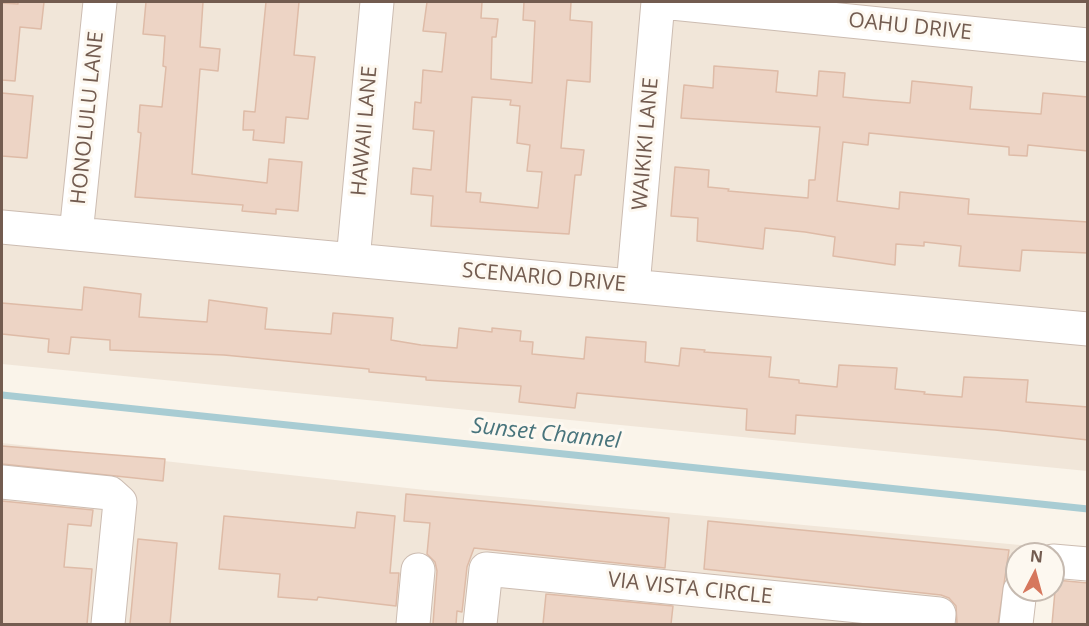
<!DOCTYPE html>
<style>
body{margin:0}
#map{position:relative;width:1089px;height:626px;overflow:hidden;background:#faf4ea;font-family:"Open Sans",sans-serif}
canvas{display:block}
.frame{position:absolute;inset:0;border:3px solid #735c50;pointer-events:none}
.north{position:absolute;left:1005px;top:542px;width:60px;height:60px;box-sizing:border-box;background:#fdf8f0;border:2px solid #c6bab0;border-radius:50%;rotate:6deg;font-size:16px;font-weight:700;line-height:24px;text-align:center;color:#735c50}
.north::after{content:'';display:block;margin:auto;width:21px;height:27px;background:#d6775d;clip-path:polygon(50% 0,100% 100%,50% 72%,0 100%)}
</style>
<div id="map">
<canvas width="1089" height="626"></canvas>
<div class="frame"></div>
<div class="north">N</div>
</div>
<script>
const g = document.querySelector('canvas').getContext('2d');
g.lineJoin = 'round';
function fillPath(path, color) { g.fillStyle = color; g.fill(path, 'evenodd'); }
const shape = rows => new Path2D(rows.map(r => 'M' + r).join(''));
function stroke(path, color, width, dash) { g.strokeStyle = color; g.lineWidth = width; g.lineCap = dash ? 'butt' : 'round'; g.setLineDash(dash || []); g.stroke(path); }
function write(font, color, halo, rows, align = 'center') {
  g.font = font + ' "Open Sans",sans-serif'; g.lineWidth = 6; g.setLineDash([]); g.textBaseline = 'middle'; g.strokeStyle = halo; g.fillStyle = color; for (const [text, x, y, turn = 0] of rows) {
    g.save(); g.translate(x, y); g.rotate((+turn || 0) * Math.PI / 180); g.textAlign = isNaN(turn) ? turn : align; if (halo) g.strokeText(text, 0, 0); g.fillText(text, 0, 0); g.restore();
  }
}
fillPath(shape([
 [2,2,1087,2,1087,471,2,364],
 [2,443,425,490,1031,546,1030,554,1017,554,1017,590,1023,624,2,624]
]), '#f1e6d9');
stroke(shape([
 [2,395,1088,509]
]), '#a8ccd3', 7);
const building = shape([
 [18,2,44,2,41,29,20,27,15,81,2,80,2,3,18,4,18,2],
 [146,2,203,2,200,47,220,49,218,71,200,69,192,174,267,183,269,159,302,162,298,211,276,209,276,214,242,211,243,205,135,197,141,133,138,132,140,105,162,107,166,67,163,66,165,36,143,34,146,2],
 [266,2,299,2,294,55,315,57,308,119,286,117,284,143,253,140,254,130,243,130,244,111,255,112,266,2],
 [427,2,482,2,481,18,498,19,496,37,492,37,491,79,532,83,535,21,523,20,524,2,571,2,570,20,592,22,590,82,567,80,561,148,584,150,581,175,575,175,569,234,431,226,433,196,411,194,413,168,431,170,434,131,413,129,415,102,421,103,423,70,442,72,446,33,423,31,427,2],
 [472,97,511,100,510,105,520,106,517,143,530,145,527,171,542,172,538,208,480,202,481,193,466,192,472,97],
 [714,66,778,71,776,92,817,96,819,71,845,73,843,97,873,100,910,103,912,81,972,87,970,109,1041,114,1043,93,1088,97,1088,151,1028,145,1027,156,1009,155,1009,147,869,133,868,145,843,142,837,201,899,209,900,192,969,199,968,214,1088,222,1088,253,1022,250,1020,271,959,266,961,246,924,242,924,246,896,244,895,265,833,256,835,237,805,232,765,228,763,249,697,241,698,218,671,216,675,167,709,170,708,187,729,189,728,191,808,198,809,180,815,180,820,127,681,118,684,85,713,88,714,66],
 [2,93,33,96,27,158,2,156,2,93],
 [84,287,141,294,139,317,207,322,209,300,267,308,265,329,331,334,333,313,393,318,391,340,421,345,457,348,459,328,492,332,492,328,521,331,520,341,533,342,532,354,584,359,586,337,646,342,645,362,679,366,681,348,705,350,704,352,771,357,769,377,799,380,799,383,837,387,839,365,897,368,895,389,925,392,924,394,962,397,964,377,1028,380,1026,402,1088,407,1088,440,995,430,796,415,795,434,746,430,747,409,577,393,575,408,519,402,521,386,426,380,426,377,369,372,369,369,224,355,110,350,110,340,71,337,69,354,48,352,49,339,2,334,2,303,82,310,84,287],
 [2,446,165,459,163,481,2,464,2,446],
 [406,494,669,518,665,568,474,548,467,567,462,612,457,611,456,624,433,624,437,571,435,562,427,554,430,523,404,521,406,494],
 [2,501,93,510,91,526,68,524,64,567,92,569,87,624,2,624,2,501],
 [357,512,395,516,390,573,399,573,396,606,318,597,317,600,278,597,280,574,219,569,224,516,355,528,357,512],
 [708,521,1009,550,998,624,957,624,956,606,949,598,941,595,704,569,708,521],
 [138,539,177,543,170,624,130,624,138,539],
 [1056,580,1088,583,1088,624,1052,624,1056,580],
 [546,594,673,606,671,624,543,624,546,594]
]);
fillPath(building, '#edd4c5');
stroke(building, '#debba7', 1.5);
const minor = shape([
 [662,2,1088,45],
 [2,227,1088,329],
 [76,234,100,2],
 [353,260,377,2],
 [633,286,658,2],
 [2,482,110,493,120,502,108,624],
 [1053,561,1088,564],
 [413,624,418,570],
 [480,624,486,569,939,614,938,624],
 [1016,624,1020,590]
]);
stroke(minor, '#ccbcb1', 35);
stroke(minor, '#fff', 33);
write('21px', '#735c50', '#fdf8f0', [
 ["OAHU DRIVE",910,27,6],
 ["HONOLULU LANE",88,118,-84],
 ["HAWAII LANE",365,131,-85],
 ["WAIKIKI LANE",646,144,-85],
 ["SCENARIO DRIVE",544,278,5],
 ["VIA VISTA CIRCLE",690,589,6]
]);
write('italic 22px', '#48747c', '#fdf8f0', [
 ["Sunset Channel",546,434,6]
]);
</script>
